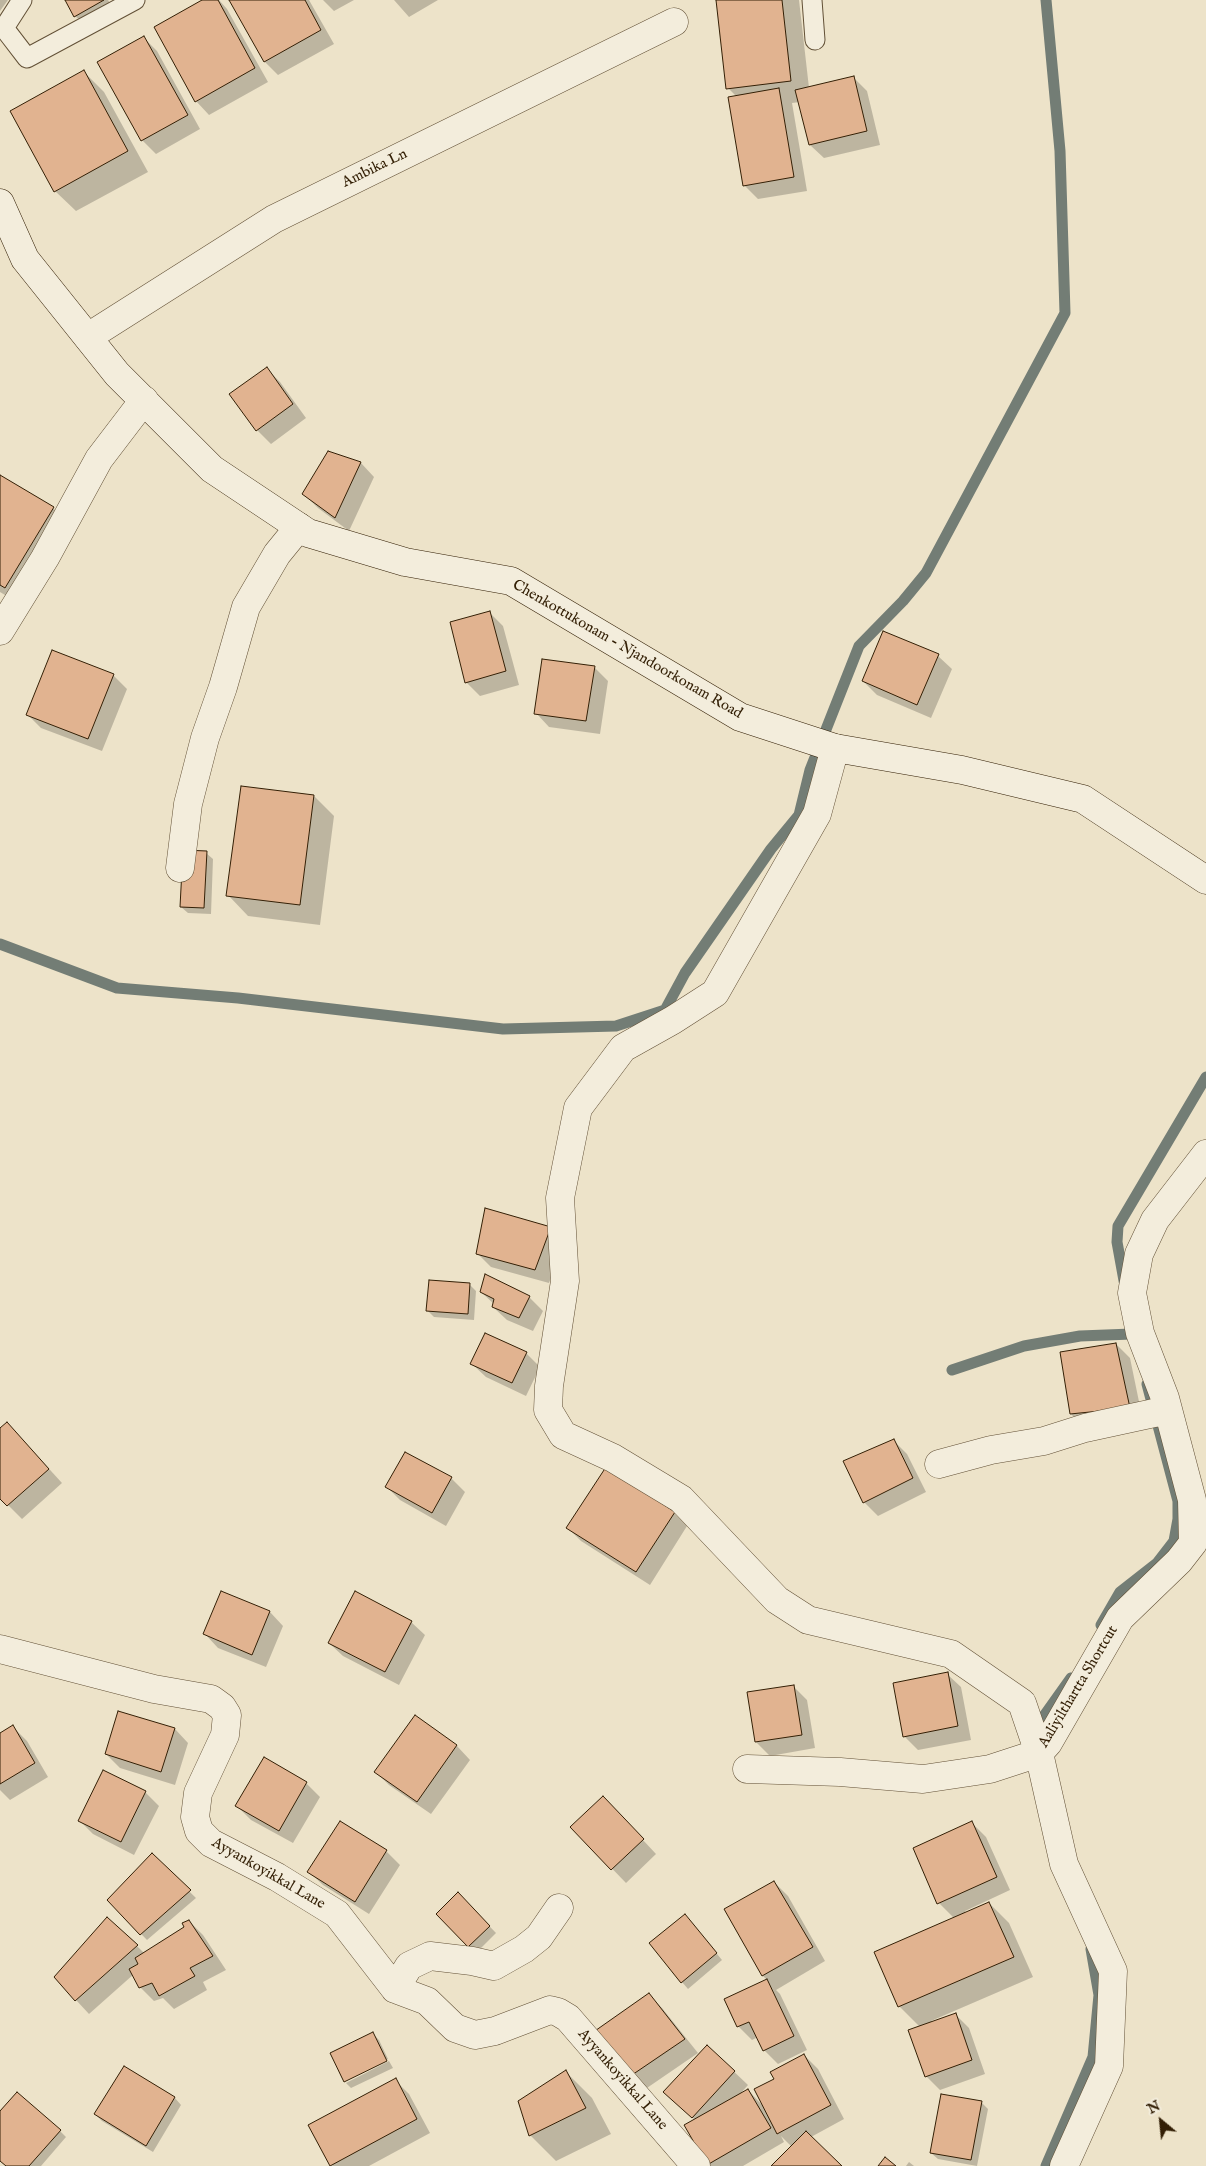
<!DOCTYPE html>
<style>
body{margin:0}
#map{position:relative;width:1206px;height:2166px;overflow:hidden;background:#ede3c9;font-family:"IM FELL English",serif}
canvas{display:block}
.north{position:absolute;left:1136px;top:2096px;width:50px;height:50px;-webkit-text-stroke:4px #f3eddc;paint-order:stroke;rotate:332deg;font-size:14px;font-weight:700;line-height:20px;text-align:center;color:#331f05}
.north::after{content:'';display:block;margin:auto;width:18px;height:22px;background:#331f05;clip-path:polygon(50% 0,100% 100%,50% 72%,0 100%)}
</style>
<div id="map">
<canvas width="1206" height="2166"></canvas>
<div class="north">N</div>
</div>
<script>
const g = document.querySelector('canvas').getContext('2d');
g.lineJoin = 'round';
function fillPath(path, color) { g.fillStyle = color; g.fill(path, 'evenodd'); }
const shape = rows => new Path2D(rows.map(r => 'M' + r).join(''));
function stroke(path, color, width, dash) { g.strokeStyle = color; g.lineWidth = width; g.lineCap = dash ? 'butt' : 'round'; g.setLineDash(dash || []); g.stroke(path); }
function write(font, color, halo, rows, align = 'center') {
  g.font = font + ' "IM FELL English",serif'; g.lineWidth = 4; g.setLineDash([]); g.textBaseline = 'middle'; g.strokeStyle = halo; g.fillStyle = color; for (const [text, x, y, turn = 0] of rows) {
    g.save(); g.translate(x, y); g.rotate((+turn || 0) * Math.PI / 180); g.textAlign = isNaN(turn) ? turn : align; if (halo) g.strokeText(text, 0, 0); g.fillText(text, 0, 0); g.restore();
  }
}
fillPath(shape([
 [0,0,8,0,0,11],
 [66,0,108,0,112,6,82,22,75,16],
 [205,0,219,0,227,9,268,82,209,115,196,101],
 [230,0,309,0,334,44,278,75,265,62],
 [323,0,354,0,334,11],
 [394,0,438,0,409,17],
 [717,0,799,0,809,88,853,77,867,91,880,145,824,158,810,145,800,102,792,103,807,191,758,199,744,185,736,96,728,88],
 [144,38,157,51,200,129,156,154,142,140],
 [84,72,104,92,148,172,76,211,55,191],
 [267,369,280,382,306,418,271,444,257,430],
 [329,453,361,463,374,477,349,531,318,508,304,494],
 [0,476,53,508,73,528,25,607,0,592],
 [490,613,503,626,519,685,480,696,466,682],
 [938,656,952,669,931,718,877,695,863,681],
 [594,667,608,681,600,734,549,727,536,713],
 [113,675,127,689,102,751,41,728,28,715],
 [314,796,334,816,320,925,248,916,228,895],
 [206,853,213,859,211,914,188,913,181,907],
 [550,1228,564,1242,549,1283,491,1267,477,1253],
 [486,1276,529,1297,543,1311,533,1331,507,1320,493,1307,494,1304,481,1292],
 [470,1285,476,1291,474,1320,434,1317,427,1310],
 [1116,1344,1130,1358,1143,1421,1085,1428,1071,1414],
 [526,1353,540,1367,526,1396,486,1377,472,1364],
 [0,1430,20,1437,62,1483,22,1519,0,1497],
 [894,1441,907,1454,926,1492,878,1516,864,1502],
 [451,1478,465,1492,446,1526,400,1500,387,1487],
 [674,1513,687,1526,650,1585,581,1541,567,1527],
 [222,1592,270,1612,283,1626,266,1667,218,1648,205,1634],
 [411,1622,425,1635,399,1685,343,1656,329,1643],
 [947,1674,961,1687,971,1740,918,1750,904,1736],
 [793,1686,807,1700,815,1748,770,1756,756,1742,749,1693],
 [415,1717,457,1746,470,1760,431,1814,389,1785,376,1772],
 [13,1727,27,1741,48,1777,10,1800,0,1790,0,1734],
 [175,1729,188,1743,175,1785,120,1768,106,1754],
 [306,1783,320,1797,293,1843,251,1820,237,1806],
 [145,1792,159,1806,134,1855,93,1834,79,1820],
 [616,1811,656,1854,626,1883,572,1827],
 [340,1822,386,1851,400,1865,369,1914,323,1885,309,1872],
 [972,1823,986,1837,1010,1890,965,1911,966,1913,989,1903,1009,1923,1033,1977,931,2021,932,2023,956,2015,969,2028,985,2074,940,2090,926,2076,920,2027,899,2006,954,1918,939,1903],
 [152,1855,196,1898,147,1940,108,1900],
 [774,1882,788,1896,825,1961,776,1990,780,1994,807,2050,778,2064,764,2050,758,2037,752,2040,738,2026,767,1980,763,1976],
 [458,1894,496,1933,476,1953,438,1914],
 [189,1921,203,1935,226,1970,203,1982,207,1990,174,2009,163,1998,154,2001,140,1987,134,1974,89,2014,76,2000,137,1946,144,1953,185,1927],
 [691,1922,722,1960,688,1989,682,1982],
 [649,1995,662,2008,698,2053,644,2090,630,2076],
 [373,2034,379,2040,388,2059,346,2080,346,2082,331,2054],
 [707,2046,748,2085,740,2094,748,2090,763,2106,775,2079,804,2055,818,2069,844,2119,811,2137,841,2166,773,2166,792,2147,781,2136,784,2142,743,2166,710,2166,695,2120,679,2105],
 [389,2061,393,2068,351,2088,346,2083],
 [125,2067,175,2098,181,2105,153,2152,102,2121,95,2114],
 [566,2072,592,2098,611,2134,556,2161,530,2135],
 [395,2080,409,2094,430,2133,369,2166,332,2166],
 [981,2102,988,2109,977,2166,938,2159,931,2153],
 [0,2113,60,2131,66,2137,41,2166,6,2166,0,2160],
 [909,2162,914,2166,906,2166]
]), '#0003');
stroke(shape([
 [0,944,117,988,238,998,503,1029,616,1026,665,1010,685,973,771,849,799,815,810,770,859,646,903,601,926,573,1065,313,1060,151,1046,0],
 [1125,1286,1117,1242,1118,1226,1206,1077],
 [952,1370,1024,1346,1080,1336,1132,1334],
 [1101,1625,1120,1592,1157,1563,1174,1541,1178,1519,1178,1501,1147,1384],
 [1034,1730,1071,1678],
 [1046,2166,1093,2057,1099,1995,1091,1949]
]), '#737d75', 11);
const building = shape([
 [65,0,104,0,74,17,65,0],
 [202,0,218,0,255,68,195,102,154,27,202,0],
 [229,0,305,0,321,30,264,62,229,0],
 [716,0,782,0,791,81,726,89,716,0],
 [144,36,188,115,141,141,97,62,144,36],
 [84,70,128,151,54,192,10,111,84,70],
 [854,76,867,131,809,145,795,90,854,76],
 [779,88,794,177,743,186,728,97,779,88],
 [267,367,293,404,256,431,229,394,267,367],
 [328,451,361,462,335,518,302,494,328,451],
 [0,475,54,507,5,588,0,585,0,475],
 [490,611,506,671,465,683,450,622,490,611],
 [883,631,939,654,917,705,862,681,883,631],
 [52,650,114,674,88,739,26,715,52,650],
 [542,659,595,666,586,721,534,714,542,659],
 [241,786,314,795,300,905,226,896,241,786],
 [183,850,207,851,204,908,180,907,183,850],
 [485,1208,551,1227,535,1270,476,1254,485,1208],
 [485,1274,530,1296,519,1318,492,1307,494,1299,480,1292,485,1274],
 [429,1280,470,1283,468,1314,426,1311,429,1280],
 [485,1333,527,1352,512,1383,470,1364,485,1333],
 [1116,1343,1130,1408,1070,1414,1060,1352,1116,1343],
 [7,1422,49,1469,7,1506,0,1499,0,1428,7,1422],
 [894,1439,913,1478,863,1503,843,1461,894,1439],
 [405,1452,452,1477,432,1513,385,1487,405,1452],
 [606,1467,675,1512,636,1572,566,1528,606,1467],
 [221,1591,270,1611,252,1655,203,1634,221,1591],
 [355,1591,412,1621,385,1672,328,1643,355,1591],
 [948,1672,958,1726,903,1737,893,1683,948,1672],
 [794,1685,802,1735,755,1742,747,1692,794,1685],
 [118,1711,175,1728,161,1772,105,1754,118,1711],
 [415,1715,457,1745,417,1802,374,1772,415,1715],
 [13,1725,35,1763,0,1784,0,1733,13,1725],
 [264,1757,307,1782,279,1831,235,1806,264,1757],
 [103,1770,146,1791,121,1842,78,1821,103,1770],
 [603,1796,644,1839,611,1870,570,1827,603,1796],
 [340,1821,387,1850,355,1902,307,1872,340,1821],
 [972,1821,997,1877,937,1904,913,1848,972,1821],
 [152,1853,191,1890,140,1935,107,1900,152,1853],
 [774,1881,813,1947,762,1976,724,1909,774,1881],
 [458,1892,490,1926,468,1947,436,1914,458,1892],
 [989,1902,1014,1957,898,2007,874,1952,989,1902],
 [685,1914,717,1953,681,1983,649,1943,685,1914],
 [107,1917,138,1945,75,2001,54,1977,107,1917],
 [189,1920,213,1956,190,1968,195,1976,159,1996,152,1983,139,1988,129,1969,138,1964,135,1958,184,1927,182,1923,189,1920],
 [767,1979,794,2036,763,2051,749,2022,737,2027,724,1999,767,1979],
 [649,1993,685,2039,629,2077,592,2033,649,1993],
 [956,2013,972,2060,925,2077,908,2030,956,2013],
 [373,2032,387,2061,344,2082,330,2053,373,2032],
 [707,2045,735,2071,692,2118,663,2092,707,2045],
 [804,2054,831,2105,777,2134,754,2089,774,2079,770,2072,804,2054],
 [124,2066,175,2097,146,2146,94,2114,124,2066],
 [566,2070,586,2108,529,2136,518,2101,566,2070],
 [396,2078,417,2119,330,2166,308,2125,396,2078],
 [748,2089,771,2128,707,2165,684,2125,748,2089],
 [17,2092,61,2130,29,2166,6,2166,0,2161,0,2111,17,2092],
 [941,2094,982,2101,971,2160,930,2153,941,2094],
 [806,2131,842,2166,771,2166,806,2131],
 [885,2157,896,2166,878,2166,885,2157]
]);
fillPath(building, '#e1b390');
stroke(building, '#331f05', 1);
const lane = shape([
 [22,0,4,28,27,58,135,0],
 [812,0,815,40]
]);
const street = shape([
 [88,337,274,219,674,22],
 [0,631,45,558,99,459,144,400],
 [180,868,188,804,205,738,223,687,246,607,277,554,299,527],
 [939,1464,991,1450,1044,1441,1085,1428,1168,1410],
 [0,1649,154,1689,211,1699,222,1707,227,1715,225,1735,198,1793,195,1817,199,1831,211,1843,277,1877,337,1914,395,1989,427,2001,455,2028,475,2035,495,2031,550,2010,558,2012,568,2018,696,2166],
 [747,1769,840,1772,923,1779,990,1769,1039,1753,1022,1703,951,1654,808,1620,777,1600,681,1499,613,1458,563,1435,548,1410,549,1386,565,1281,560,1198,578,1108,623,1048,673,1020,715,993,817,814,835,748],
 [395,1989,409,1966,430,1956,472,1961,494,1966,524,1949,539,1937,559,1908],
 [1064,2166,1109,2066,1113,1971,1064,1864,1039,1753,1048,1743,1120,1618,1179,1561,1193,1543,1192,1500,1165,1398,1140,1333,1132,1293,1139,1254,1155,1220,1206,1154]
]);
const secondary = shape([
 [0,203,25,259,117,374,212,469,308,533,405,562,511,581,740,717,835,748,962,770,1083,799,1206,880]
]);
stroke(lane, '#625036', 21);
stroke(street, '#625036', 29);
stroke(secondary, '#331f05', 29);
stroke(lane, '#f3eddc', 19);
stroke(street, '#f3eddc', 28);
stroke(secondary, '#f3eddc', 28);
write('15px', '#331f05', '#f3eddc', [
 ["Ambika Ln",375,169,-26],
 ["Chenkottukonam - Njandoorkonam Road",627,650,30],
 ["Aaliyilthartta Shortcut",1079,1687,-59],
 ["Ayyankoyikkal Lane",268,1874,30],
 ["Ayyankoyikkal Lane",622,2080,49]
]);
</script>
